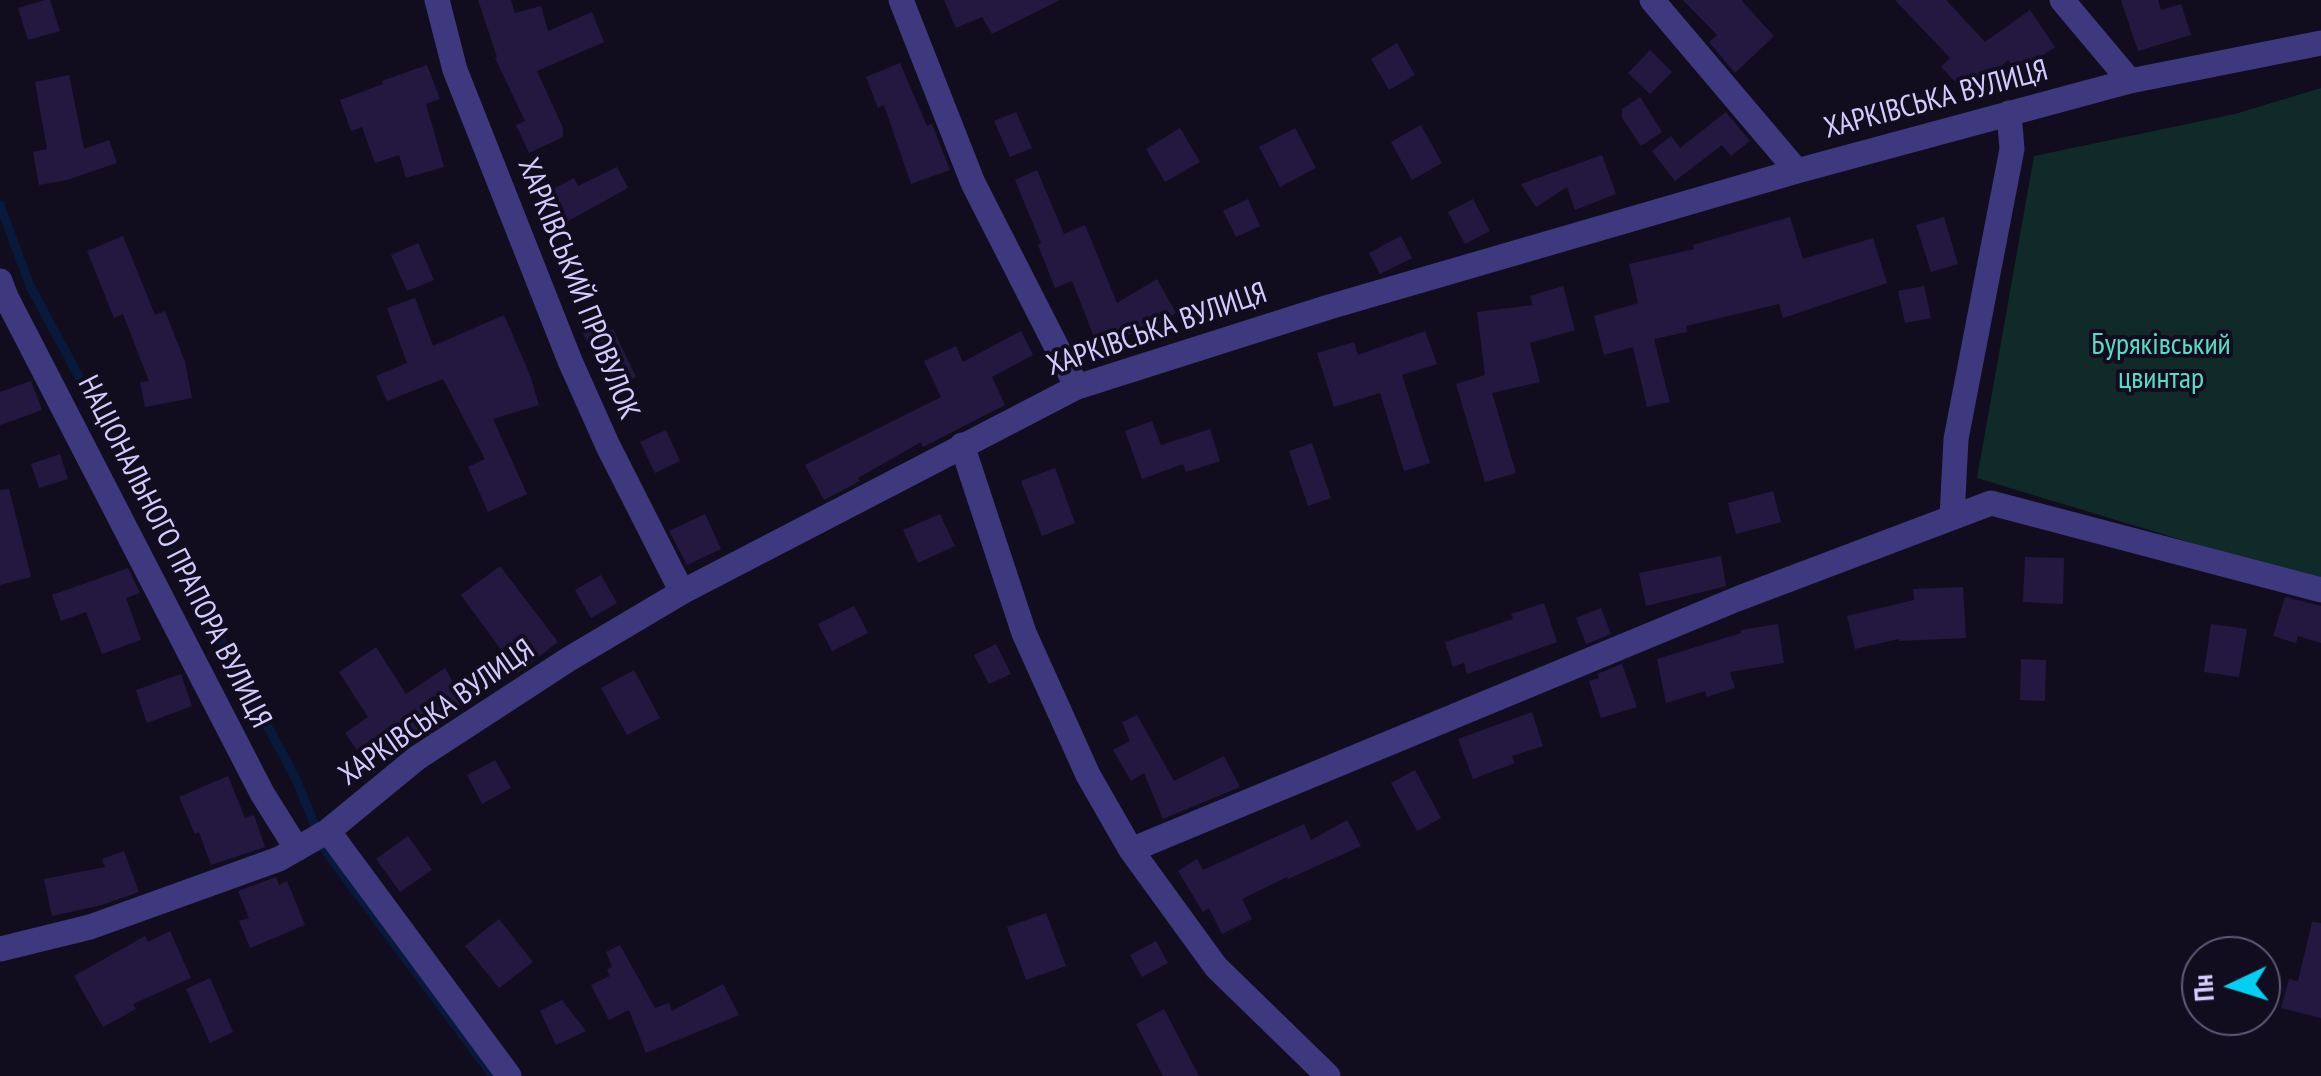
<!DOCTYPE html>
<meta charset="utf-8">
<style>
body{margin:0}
#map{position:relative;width:2321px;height:1076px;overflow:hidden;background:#110d1f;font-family:"PT Sans Narrow",sans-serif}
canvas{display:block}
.north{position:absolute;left:2181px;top:936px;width:100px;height:100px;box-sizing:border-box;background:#110d1f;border:2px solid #5f5978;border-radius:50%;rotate:266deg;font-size:28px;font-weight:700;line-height:40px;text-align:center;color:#d4cbfe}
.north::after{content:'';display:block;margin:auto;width:35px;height:45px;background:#03cff2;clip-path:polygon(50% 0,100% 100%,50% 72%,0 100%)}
</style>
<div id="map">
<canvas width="2321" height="1076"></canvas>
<div class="north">Пн</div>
</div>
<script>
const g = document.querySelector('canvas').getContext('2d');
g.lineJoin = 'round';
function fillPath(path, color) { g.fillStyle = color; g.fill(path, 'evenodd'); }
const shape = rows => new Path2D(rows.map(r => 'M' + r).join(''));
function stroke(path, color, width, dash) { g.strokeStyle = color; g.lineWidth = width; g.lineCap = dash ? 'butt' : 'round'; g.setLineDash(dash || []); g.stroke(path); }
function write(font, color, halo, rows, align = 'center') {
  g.font = font + ' "PT Sans Narrow",sans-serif'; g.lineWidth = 8; g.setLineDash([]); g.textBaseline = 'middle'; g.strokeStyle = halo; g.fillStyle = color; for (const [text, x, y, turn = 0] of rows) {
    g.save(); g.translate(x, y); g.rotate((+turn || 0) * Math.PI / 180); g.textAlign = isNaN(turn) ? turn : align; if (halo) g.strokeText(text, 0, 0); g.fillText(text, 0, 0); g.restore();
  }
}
fillPath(shape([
 [2321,88,2321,582,1977,478,2034,156,2235,114]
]), '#102929');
stroke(shape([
 [0,205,30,286,295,777,325,850,493,1076]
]), '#09193b', 9);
fillPath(shape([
 [45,0,50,0,60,31,28,40,18,8],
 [478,0,511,0,515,13,541,6,548,31,592,12,604,42,537,71,563,128,563,137,529,153,516,125,525,121,495,58,497,57],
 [944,0,1060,0,992,34,982,17,956,28],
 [1683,0,1741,0,1774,36,1735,73,1709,42,1717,35],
 [1895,0,1946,0,1985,42,2030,10,2055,47,2017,73,2008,60,1969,96,1941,67,1950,58],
 [2121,0,2158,0,2161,10,2181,4,2191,35,2138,51],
 [1397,43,1415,75,1389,90,1371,59],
 [1650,50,1672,72,1650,94,1628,73],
 [900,63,927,126,932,124,950,170,911,184,884,105,878,108,866,77],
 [427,65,440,99,426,104,444,167,406,178,399,155,375,163,362,127,351,131,340,100,383,84,382,81],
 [69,75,84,149,109,140,117,163,67,180,39,185,33,152,47,149,35,82],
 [1640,97,1662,132,1641,146,1622,118,1622,109],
 [1016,112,1032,148,1010,157,994,121],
 [1726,112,1750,141,1731,156,1722,145,1675,181,1652,151,1671,136,1680,148],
 [1421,125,1442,163,1412,180,1391,142],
 [1180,128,1200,162,1165,182,1146,149],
 [1295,128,1316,168,1280,187,1259,147],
 [1602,155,1616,194,1575,210,1567,187,1536,207,1521,184],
 [617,167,628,188,561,225,544,194,574,178,578,186],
 [1037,170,1064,234,1085,225,1117,303,1157,279,1176,313,1159,323,1098,347,1072,281,1055,288,1038,245,1041,243,1015,180],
 [1248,199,1260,226,1236,237,1223,211],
 [1473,199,1490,231,1465,244,1448,212],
 [1790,217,1803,259,1873,238,1887,283,1783,318,1779,304,1686,326,1687,332,1654,339,1670,402,1647,407,1633,347,1604,355,1594,316,1638,303,1629,264,1694,249,1693,245],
 [1944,217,1958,264,1931,272,1916,225],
 [123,236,155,315,165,311,185,362,192,398,145,407,140,382,149,381,123,314,114,318,87,251],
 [1401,236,1412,258,1380,274,1369,253],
 [418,243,434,280,407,291,391,255],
 [1563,286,1575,330,1530,343,1540,382,1492,393,1516,473,1485,482,1456,384,1485,375,1477,312,1533,305,1530,296],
 [1924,286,1931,318,1905,323,1898,291],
 [415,298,433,346,504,315,530,375,539,405,493,419,527,494,488,512,468,467,485,459,443,379,387,401,376,376,407,363,387,308],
 [600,312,609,331,613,329,636,377,612,389,577,322],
 [1021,331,1033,355,992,377,1005,405,923,447,921,442,858,478,860,481,824,500,805,465,941,397,924,361,956,346,963,362],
 [1425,331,1437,364,1402,375,1430,463,1404,471,1380,393,1334,407,1317,353,1354,342,1358,355],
 [31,381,42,410,0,425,0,392],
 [1152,421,1161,445,1210,429,1220,461,1186,472,1183,464,1142,479,1125,431],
 [666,430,680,461,655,473,640,442],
 [1312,443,1331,498,1308,506,1289,451],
 [60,454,68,479,39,488,31,464],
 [1055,468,1075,523,1042,536,1021,481],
 [9,489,31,577,0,585,0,490],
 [1773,491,1781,522,1736,534,1728,503],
 [705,514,721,549,687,565,669,531],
 [940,514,955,546,918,563,903,530],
 [1721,556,1726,586,1646,606,1639,573],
 [2025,557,2064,558,2063,604,2023,602],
 [500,566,558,642,518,673,461,595],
 [128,568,140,593,126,598,141,640,102,654,86,612,61,621,52,595],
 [601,575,617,603,591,618,575,590],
 [1963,587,1966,638,1899,641,1899,639,1855,649,1847,616,1914,600,1913,589],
 [2285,597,2321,606,2321,643,2298,636,2296,643,2273,636],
 [1544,603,1557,642,1467,674,1464,663,1453,667,1445,642,1513,619,1511,614],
 [854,606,868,633,832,651,818,624],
 [1601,608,1611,634,1586,644,1576,618],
 [1778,624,1784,663,1730,672,1735,688,1707,697,1705,691,1666,703,1657,659,1741,633,1741,630],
 [2211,624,2247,629,2239,677,2204,672],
 [996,644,1011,674,989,684,974,655],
 [376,647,406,694,445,668,465,704,434,725,432,722,368,766,345,733,368,717,339,672],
 [2021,659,2046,660,2045,701,2020,700],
 [1622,664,1637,707,1601,718,1589,681,1599,678,1597,674],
 [634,670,660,718,627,735,601,688],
 [181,674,192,706,147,723,136,690],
 [1532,712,1543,746,1512,756,1515,763,1473,779,1458,739],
 [1137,715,1174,781,1224,756,1240,787,1163,819,1144,773,1131,781,1113,750,1130,741,1122,722],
 [495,760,511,788,482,804,467,775],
 [1415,770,1441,818,1417,831,1391,783],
 [228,776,245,818,254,815,265,847,211,865,199,832,195,834,179,797],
 [1347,820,1361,846,1288,879,1287,877,1242,899,1252,919,1222,934,1209,908,1203,912,1178,871,1197,859,1203,870,1304,824,1311,840],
 [408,836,432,870,400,892,376,859],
 [124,851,139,892,102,905,52,916,44,879,105,867,102,859],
 [276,877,279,885,287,881,305,925,250,948,239,921,249,918,238,891],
 [1046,913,1066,966,1026,980,1007,927],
 [499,919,533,962,499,988,465,946],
 [2312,922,2321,923,2321,1018,2281,1008,2289,979,2298,981],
 [170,931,191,978,133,1004,136,1009,103,1027,74,976,145,936,148,942],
 [1156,941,1168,963,1142,977,1130,955],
 [620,945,655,1008,669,1003,672,1011,723,984,739,1015,646,1053,629,1010,609,1020,591,985,610,976,607,970,612,967,606,952],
 [210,978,233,1032,210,1043,186,989],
 [562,1000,586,1031,556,1045,540,1011],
 [1164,1009,1199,1076,1163,1076,1136,1024]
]), '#231940');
stroke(shape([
 [437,0,455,70,570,361,608,446,682,592],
 [901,0,973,183,1077,387],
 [1652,0,1797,171],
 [2062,0,2130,81],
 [0,281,6,297,262,793,297,849],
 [962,445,1024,633,1088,775,1131,850,1216,967,1328,1076],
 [1952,517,1956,439,2012,149,2009,113],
 [328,831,509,1076],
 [1131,850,1737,599,1991,503,2321,590],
 [0,949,90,927,279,859,328,831,417,758,569,659,682,592,1077,387,1329,307,1797,171,2130,81,2321,43]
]), '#3e387e', 25);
write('30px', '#d4cbfe', '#110d1f', [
 ["ХАРКІВСЬКА ВУЛИЦЯ",1936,100,-15],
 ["ХАРКІВСЬКИЙ ПРОВУЛОК",578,289,68],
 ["ХАРКІВСЬКА ВУЛИЦЯ",1157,330,-19],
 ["НАЦІОНАЛЬНОГО ПРАПОРА ВУЛИЦЯ",174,552,63],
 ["ХАРКІВСЬКА ВУЛИЦЯ",437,713,-35]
]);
write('30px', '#59ddc2', '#110d1f', [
 ["Буряківський",2161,345],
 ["цвинтар",2161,379]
]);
</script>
